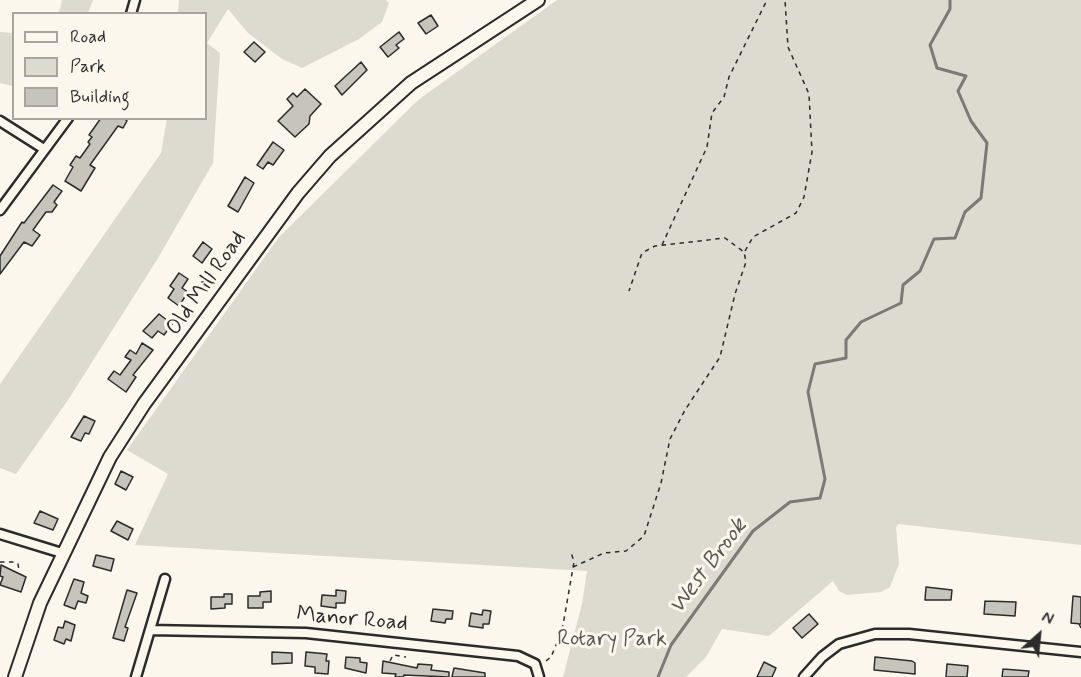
<!DOCTYPE html>
<style>
body{margin:0}
#map{position:relative;width:1081px;height:677px;overflow:hidden;background:#fbf7ec;font-family:Mynerve,sans-serif}
canvas{display:block}
.legend{position:absolute;left:12px;top:12px;width:195px;height:108px;box-sizing:border-box;background:#fbf7ec;border:2px solid #a8a59f;margin:0;padding:8px 10px;list-style:none;font-size:18px;color:#2b2b2b}
.legend li{display:flex;align-items:center;gap:12px;height:30px}
.legend b{width:30px;border:2px solid #a8a59f}
.north{position:absolute;left:1009px;top:605px;width:60px;height:60px;-webkit-text-stroke:4px #fbf7ec;paint-order:stroke;rotate:27deg;font-size:16px;font-weight:700;line-height:24px;text-align:center;color:#2b2b2b}
.north::after{content:'';display:block;margin:auto;width:21px;height:27px;background:#2b2b2b;clip-path:polygon(50% 0,100% 100%,50% 72%,0 100%)}
</style>
<div id="map">
<canvas width="1081" height="677"></canvas>
<ul class="legend">
<li><b style="height:8px;background:#fbf7ec"></b>Road</li>
<li><b style="height:16px;background:#dddad0"></b>Park</li>
<li><b style="height:16px;background:#c7c4bc"></b>Building</li>
</ul>
<div class="north">N</div>
</div>
<script>
const g = document.querySelector('canvas').getContext('2d');
g.lineJoin = 'round';
function fillPath(path, color) { g.fillStyle = color; g.fill(path, 'evenodd'); }
const shape = rows => new Path2D(rows.map(r => 'M' + r).join(''));
function stroke(path, color, width, dash) { g.strokeStyle = color; g.lineWidth = width; g.lineCap = dash ? 'butt' : 'round'; g.setLineDash(dash || []); g.stroke(path); }
function write(font, color, halo, rows, align = 'center') {
  g.font = font + ' Mynerve,sans-serif'; g.lineWidth = 6; g.setLineDash([]); g.textBaseline = 'middle'; g.strokeStyle = halo; g.fillStyle = color; for (const [text, x, y, turn = 0] of rows) {
    g.save(); g.translate(x, y); g.rotate((+turn || 0) * Math.PI / 180); g.textAlign = isNaN(turn) ? turn : align; if (halo) g.strokeText(text, 0, 0); g.fillText(text, 0, 0); g.restore();
  }
}
fillPath(shape([
 [62,0,93,0,88,13,59,13],
 [179,0,386,0,389,3,382,22,359,39,302,68,282,59,248,33,228,9,207,43,220,53,213,163,158,258,68,400,16,474,0,468,0,384,161,153,167,119,206,118,206,14,178,13],
 [557,0,1081,0,1081,545,899,524,896,527,899,564,890,587,881,592,847,595,839,591,833,581,769,636,722,629,706,657,686,677,563,677,582,604,587,571,135,545,168,474,127,450,279,237,418,100],
 [0,32,13,33,13,86,0,83]
]), '#dddad0');
stroke(shape([
 [658,677,671,645,753,531,790,502,820,498,825,479,808,392,815,364,846,358,846,340,861,322,901,303,903,285,920,271,934,239,955,238,965,212,981,198,987,143,971,121,958,91,966,76,937,68,930,45,950,9,950,0]
]), '#7b7a75', 3);
const building = shape([
 [431,15,438,26,426,34,418,23,431,15],
 [399,32,404,39,396,45,399,48,388,57,380,47,399,32],
 [254,42,265,52,255,62,244,52,254,42],
 [361,62,367,70,342,95,335,86,361,62],
 [305,89,321,104,310,116,309,124,295,137,278,121,293,106,287,99,293,93,297,97,305,89],
 [101,118,124,118,127,121,123,128,118,126,90,165,95,168,81,191,65,181,73,167,70,165,76,156,80,158,90,144,88,142,92,137,89,135,101,118],
 [273,142,284,150,273,165,268,162,263,169,257,165,273,142],
 [245,177,254,183,238,212,228,206,245,177],
 [53,185,62,191,54,202,57,205,52,212,46,212,33,230,40,235,32,246,24,242,0,274,0,256,22,222,24,223,53,185],
 [203,242,212,249,202,263,193,256,203,242],
 [179,273,188,279,182,288,188,292,179,306,168,298,174,289,170,286,179,273],
 [159,314,172,324,164,335,158,331,152,338,143,331,159,314],
 [142,343,153,350,133,375,136,377,126,392,108,379,114,371,120,375,131,360,125,357,130,350,136,354,142,343],
 [84,416,95,421,89,434,85,433,81,441,71,437,84,416],
 [121,471,133,477,126,490,115,484,121,471],
 [40,511,58,519,53,530,34,523,40,511],
 [117,521,133,529,128,540,111,531,117,521],
 [96,555,114,559,111,571,93,566,96,555],
 [1,565,26,577,21,592,0,585,3,577,0,576,1,565],
 [74,579,84,582,81,593,88,596,86,603,78,601,75,609,64,605,74,579],
 [926,587,952,590,951,600,925,600,926,587],
 [127,590,137,593,125,627,128,628,124,641,113,638,127,590],
 [336,590,346,591,345,603,336,603,336,608,321,606,322,595,336,596,336,590],
 [271,591,271,602,263,602,263,608,248,608,248,596,260,596,260,592,271,591],
 [224,594,232,594,232,604,225,604,225,608,211,609,211,597,224,597,224,594],
 [1073,596,1081,597,1081,624,1071,623,1073,596],
 [985,601,1016,602,1015,616,984,614,985,601],
 [433,609,453,611,452,619,446,619,445,623,431,621,433,609],
 [483,610,491,611,489,624,483,624,483,628,469,626,471,613,482,615,483,610],
 [809,614,818,624,802,638,793,628,809,614],
 [65,621,75,625,71,641,66,639,64,644,54,640,58,627,63,628,65,621],
 [272,652,292,653,292,663,272,664,272,652],
 [306,652,327,654,326,661,329,661,328,674,315,673,315,667,305,666,306,652],
 [346,657,360,658,360,662,367,663,366,673,345,668,346,657],
 [875,657,912,661,915,663,915,674,874,670,875,657],
 [383,661,417,668,418,664,432,665,431,670,449,672,449,677,404,675,403,677,395,677,396,674,382,673,383,661],
 [764,662,776,668,772,677,757,677,764,662],
 [947,664,968,666,967,677,946,677,947,664],
 [454,668,485,673,485,677,452,677,454,668],
 [1003,669,1029,671,1028,677,1002,677,1003,669]
]);
fillPath(building, '#c7c4bc');
stroke(building, '#2b2b2b', 1.5);
const minor = shape([
 [131,14,135,0],
 [0,121,44,149],
 [0,210,68,118],
 [0,534,62,553],
 [150,630,306,633,518,656,535,664,539,677],
 [136,677,165,579],
 [804,677,822,657,839,644,875,634,909,634,1081,652]
]);
const secondary = shape([
 [15,677,40,603,110,457,144,404,298,193,330,156,411,83,538,0]
]);
stroke(minor, '#2b2b2b', 13);
stroke(secondary, '#2b2b2b', 16);
stroke(shape([
 [662,245,707,147,712,113,724,97,729,77,767,0],
 [745,251,753,237,796,213,804,197,812,152,809,94,788,47,785,0],
 [0,562,15,562,18,564,19,570],
 [573,567,604,553,626,551,644,536,661,483,670,439,685,410,720,357,735,294,746,262,744,252,725,238,655,246,642,253,629,291],
 [1079,624,1081,628],
 [390,661,393,655,406,657],
 [546,661,551,657,562,631,574,562,571,552]
]), '#2b2b2b', 1.5, [4.5, 4.5]);
stroke(minor, '#fbf7ec', 8);
stroke(secondary, '#fbf7ec', 12);
write('22px', '#2b2b2b', '#fbf7ec', [
 ["Old Mill Road",207,284,-55],
 ["Manor Road",352,620,5]
]);
write('22px', '#585754', '#fbf7ec', [
 ["Rotary Park",612,640]
]);
write('italic 24px', '#5a5956', '#fbf7ec', [
 ["West Brook",709,567,-53]
]);
</script>
